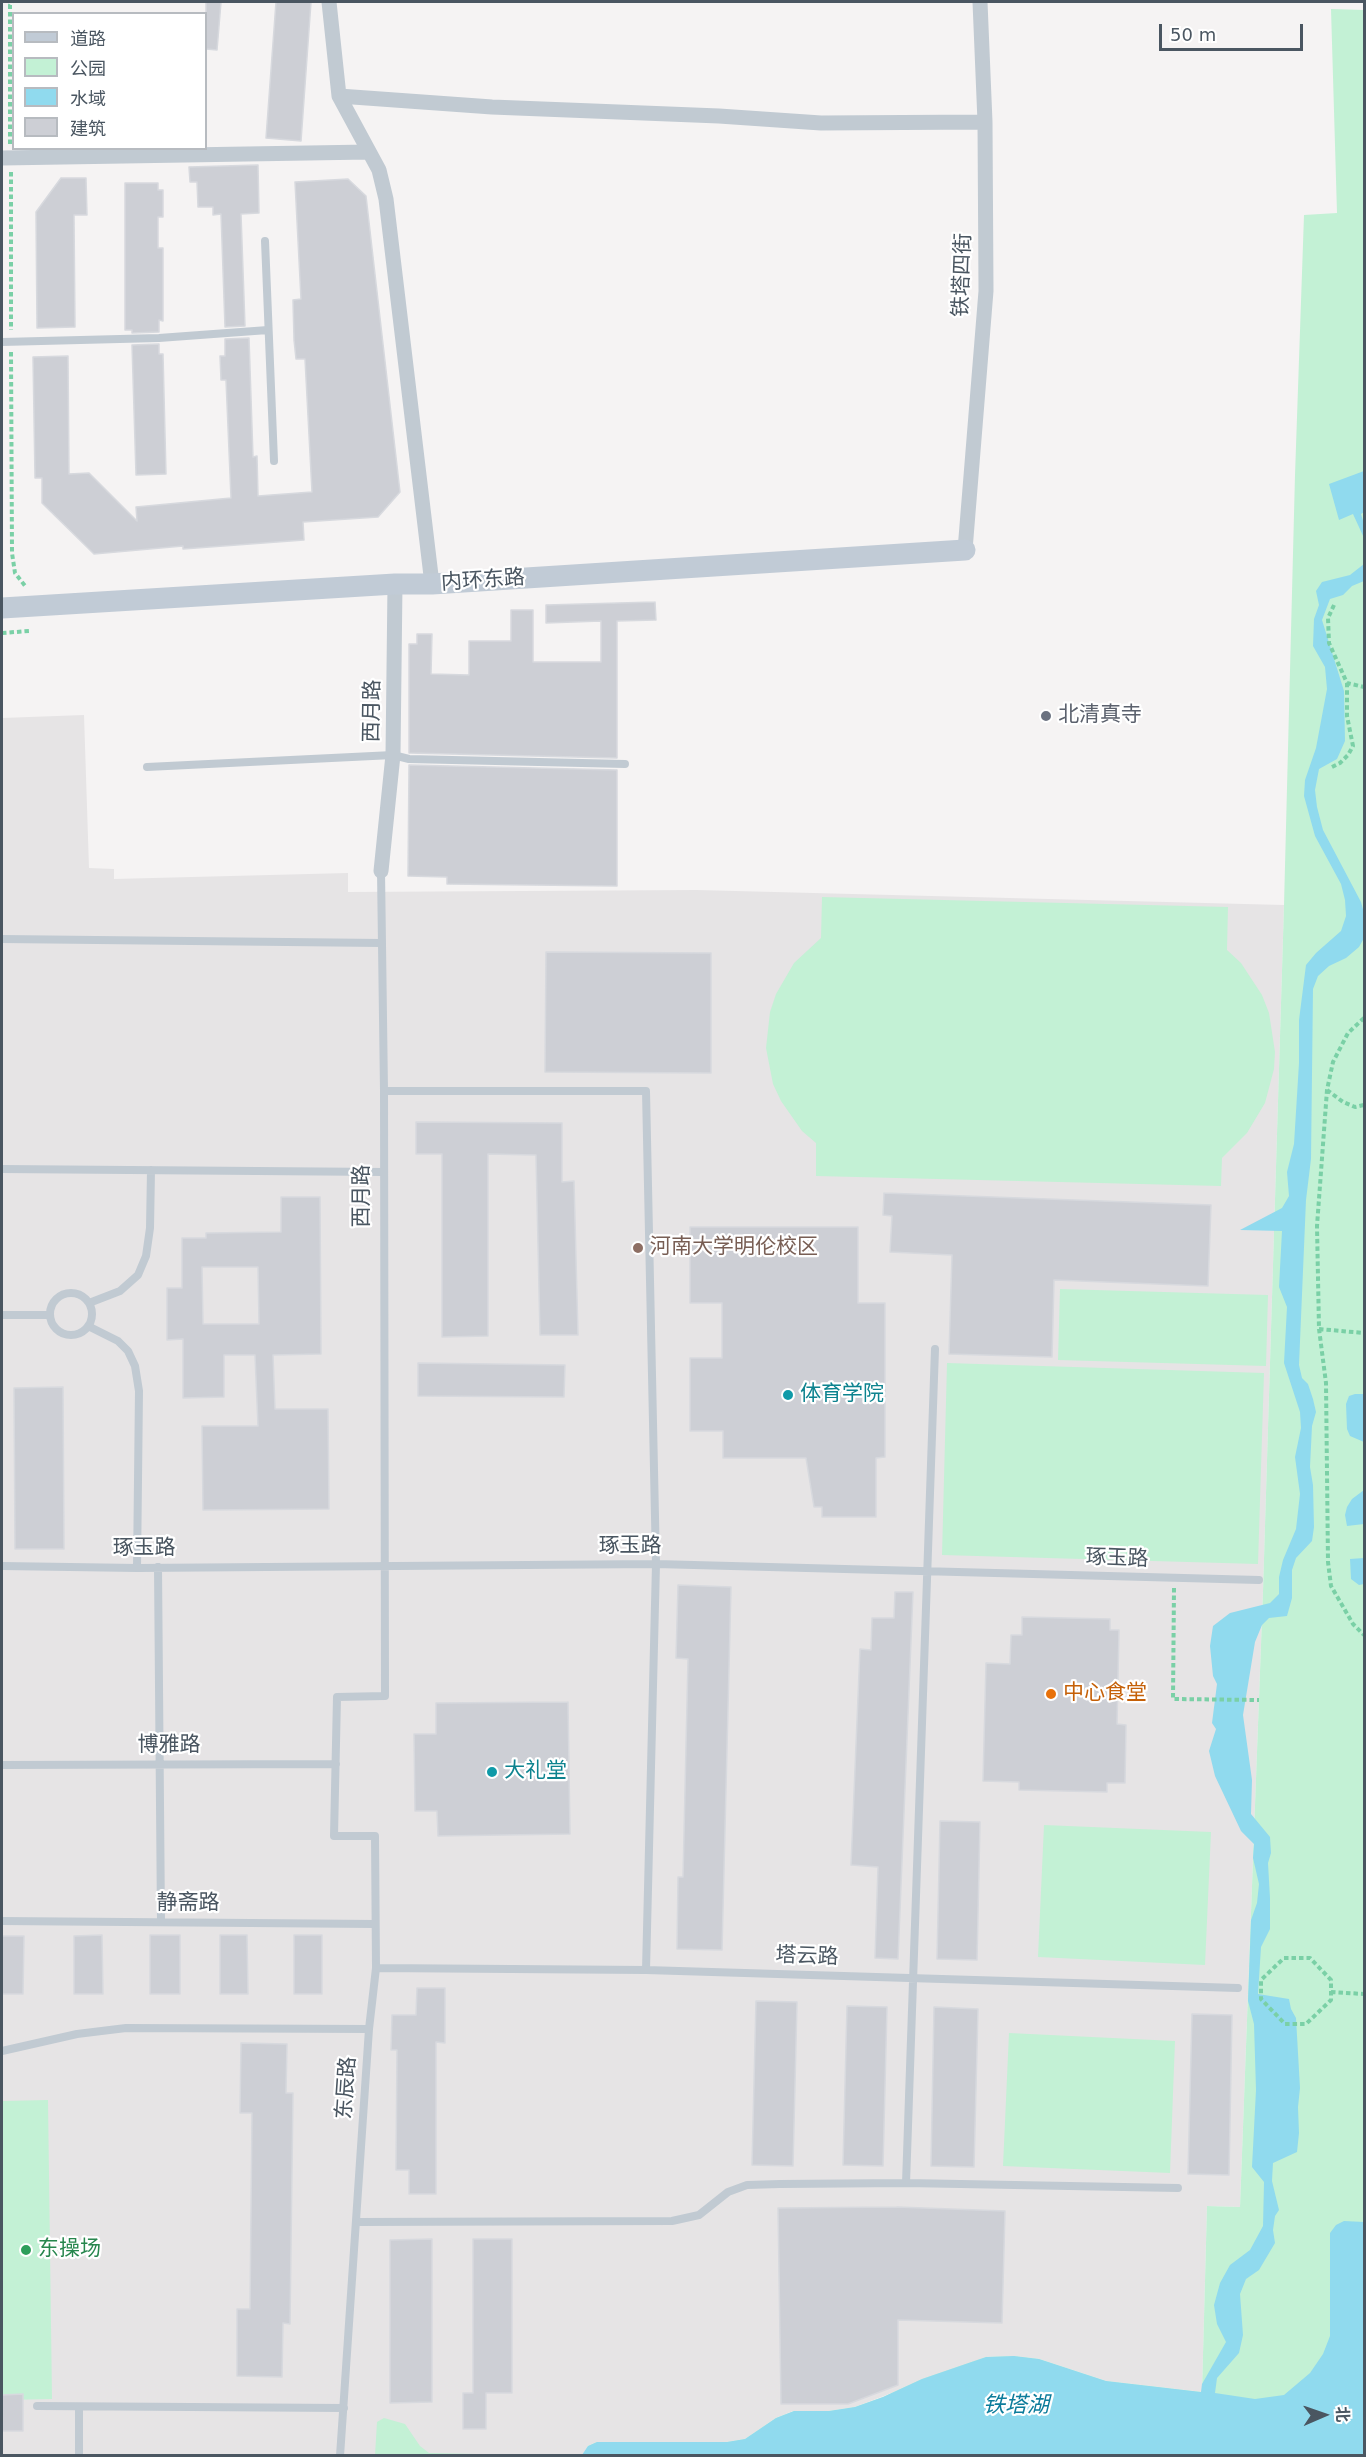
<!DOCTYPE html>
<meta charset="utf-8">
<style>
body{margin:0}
#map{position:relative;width:1366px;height:2457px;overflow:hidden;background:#f5f3f3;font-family:"DejaVu Sans","Noto Sans SC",sans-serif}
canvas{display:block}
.frame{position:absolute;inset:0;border:3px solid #4a5661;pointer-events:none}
.legend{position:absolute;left:12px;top:12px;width:195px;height:138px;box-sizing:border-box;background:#fff;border:2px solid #b7bbc0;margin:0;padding:8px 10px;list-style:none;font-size:18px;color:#4a5661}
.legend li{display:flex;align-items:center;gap:12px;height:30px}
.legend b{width:30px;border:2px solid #b7bbc0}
.north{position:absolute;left:1294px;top:2385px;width:60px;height:60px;-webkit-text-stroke:4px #fff;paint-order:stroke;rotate:88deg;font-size:16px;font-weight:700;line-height:24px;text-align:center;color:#4a5661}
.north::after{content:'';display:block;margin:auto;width:21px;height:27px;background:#4a5661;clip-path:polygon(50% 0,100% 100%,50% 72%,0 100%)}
.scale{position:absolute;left:1159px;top:24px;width:144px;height:27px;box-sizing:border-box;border:3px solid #4a5661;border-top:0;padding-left:8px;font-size:18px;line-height:21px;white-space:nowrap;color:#4a5661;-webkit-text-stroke:4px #fff;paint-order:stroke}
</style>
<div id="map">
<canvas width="1366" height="2457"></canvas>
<div class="frame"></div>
<ul class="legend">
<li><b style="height:8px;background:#c1cbd6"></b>道路</li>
<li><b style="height:16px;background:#c3f1d5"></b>公园</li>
<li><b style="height:16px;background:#90daee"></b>水域</li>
<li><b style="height:16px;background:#cdcfd5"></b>建筑</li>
</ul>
<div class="north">北</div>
<div class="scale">50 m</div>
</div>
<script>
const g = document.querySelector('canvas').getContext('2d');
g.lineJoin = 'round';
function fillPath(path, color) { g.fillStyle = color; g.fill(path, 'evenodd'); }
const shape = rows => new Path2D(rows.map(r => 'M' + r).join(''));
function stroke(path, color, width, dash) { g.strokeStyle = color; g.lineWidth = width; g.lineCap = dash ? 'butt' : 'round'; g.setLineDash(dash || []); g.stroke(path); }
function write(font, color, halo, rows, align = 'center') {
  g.font = font + ' "DejaVu Sans","Noto Sans SC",sans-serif'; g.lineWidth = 4.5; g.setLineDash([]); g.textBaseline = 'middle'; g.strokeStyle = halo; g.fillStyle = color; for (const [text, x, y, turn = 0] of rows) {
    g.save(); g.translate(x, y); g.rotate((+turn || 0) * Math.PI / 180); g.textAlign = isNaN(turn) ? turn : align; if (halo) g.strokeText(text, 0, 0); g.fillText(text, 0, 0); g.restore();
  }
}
fillPath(shape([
 [84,715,89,868,114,869,114,879,348,873,348,892,696,890,1284,905,1263,1591,1240,2207,1207,2206,1202,2392,1106,2381,1039,2359,1014,2356,986,2357,855,2407,829,2411,793,2411,776,2418,745,2439,727,2442,597,2442,588,2446,582,2456,2,2455,2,718],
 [568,1702,570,1834,438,1836,437,1811,415,1811,414,1734,436,1734,436,1703]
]), '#e6e4e5');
fillPath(shape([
 [1331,9,1364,10,1364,2455,582,2456,588,2446,597,2442,727,2442,745,2439,776,2418,794,2411,829,2411,855,2407,883,2397,922,2379,986,2357,1014,2356,1039,2359,1106,2381,1202,2392,1207,2206,1240,2207,1263,1591,1284,905,1295,475,1304,215,1337,213],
 [822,897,1228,907,1227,950,1241,963,1262,995,1269,1013,1275,1052,1274,1069,1265,1103,1247,1133,1222,1158,1221,1186,816,1176,816,1143,802,1131,781,1101,773,1084,766,1048,770,1012,776,994,794,963,821,938],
 [1060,1289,1268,1295,1266,1366,1058,1360],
 [947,1363,1264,1373,1258,1564,942,1555],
 [1044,1825,1211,1832,1205,1965,1038,1957],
 [1009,2033,1175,2041,1170,2173,1003,2166],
 [48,2100,52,2399,2,2400,2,2101],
 [384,2418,405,2424,420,2446,429,2453,523,2455,375,2455,377,2422]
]), '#c3f1d5');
fillPath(shape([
 [1364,471,1364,512,1361,514,1364,524,1364,538,1353,514,1339,520,1329,484],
 [1364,564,1364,581,1352,586,1343,595,1330,599,1322,620,1344,691,1345,741,1337,759,1319,769,1315,790,1317,807,1323,830,1361,902,1364,913,1364,938,1359,947,1346,958,1329,966,1318,976,1313,989,1311,1159,1306,1200,1299,1365,1302,1378,1308,1384,1313,1399,1316,1412,1312,1426,1310,1467,1313,1485,1314,1527,1312,1541,1296,1558,1292,1570,1292,1598,1287,1616,1269,1618,1262,1625,1255,1642,1243,1715,1252,1780,1251,1814,1270,1837,1271,1853,1268,1863,1270,1898,1270,1929,1261,1947,1258,1994,1289,1999,1291,2009,1296,2018,1300,2088,1298,2107,1299,2133,1297,2152,1273,2163,1272,2181,1279,2210,1275,2216,1273,2230,1275,2243,1259,2270,1246,2279,1240,2294,1243,2335,1239,2353,1217,2378,1215,2393,1255,2399,1284,2395,1310,2373,1323,2354,1330,2336,1330,2233,1336,2225,1344,2221,1364,2222,1364,2455,582,2455,588,2446,597,2442,727,2442,745,2439,776,2418,794,2411,829,2411,855,2407,883,2397,922,2379,986,2357,1014,2356,1039,2359,1106,2381,1201,2392,1202,2384,1226,2342,1217,2324,1214,2305,1220,2283,1230,2265,1250,2250,1263,2226,1264,2182,1252,2167,1256,2090,1254,2024,1248,2001,1251,1920,1257,1903,1259,1884,1253,1858,1254,1844,1241,1831,1215,1776,1209,1751,1216,1729,1212,1723,1217,1684,1213,1676,1210,1646,1213,1626,1230,1613,1270,1603,1279,1594,1279,1577,1283,1560,1296,1529,1300,1494,1295,1457,1301,1428,1300,1412,1284,1363,1287,1307,1279,1287,1282,1231,1240,1230,1282,1208,1289,1196,1287,1172,1294,1144,1299,1063,1299,1020,1306,965,1316,953,1341,931,1346,916,1345,900,1341,884,1315,836,1304,796,1305,780,1316,748,1327,689,1325,667,1313,646,1314,619,1319,605,1316,591,1322,582,1350,575],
 [1355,1394,1364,1394,1364,1442,1350,1436,1347,1429,1346,1404,1349,1396],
 [1364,1490,1364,1524,1347,1526,1345,1515,1347,1507,1352,1499],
 [1364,1558,1364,1584,1359,1585,1351,1579,1350,1559]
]), '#90daee');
const building = shape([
 [206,2,221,2,217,50,206,49,206,2],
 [276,2,311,2,301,141,266,138,276,2],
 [258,165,259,213,241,214,245,326,225,327,221,214,213,215,213,207,198,207,197,182,190,182,189,167,258,165],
 [61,178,86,178,87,215,74,215,75,327,37,328,36,212,61,178],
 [348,179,366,196,400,492,378,517,303,522,304,540,183,549,183,546,94,554,42,503,42,478,35,478,33,357,68,356,69,474,89,473,137,521,136,507,231,498,226,380,221,380,220,356,225,356,225,339,249,338,253,457,257,456,258,496,312,492,305,359,296,359,294,340,293,300,301,299,295,182,348,179],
 [125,183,158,183,158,190,163,190,163,217,158,217,158,248,163,248,163,321,159,320,159,332,132,333,132,330,125,330,125,183],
 [159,344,159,354,163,354,166,474,136,475,132,345,159,344],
 [655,602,656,620,617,621,617,758,409,753,409,644,417,644,417,634,432,634,431,674,469,675,469,641,511,641,511,610,533,610,533,662,601,662,601,621,546,623,546,605,655,602],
 [409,765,617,770,617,886,447,884,447,877,408,876,409,765],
 [546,952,711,953,711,1073,545,1072,546,952],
 [416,1122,562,1123,562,1182,574,1181,578,1335,540,1335,536,1155,488,1154,488,1336,442,1337,442,1154,416,1154,416,1122],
 [884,1193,1211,1205,1208,1286,1054,1280,1052,1357,949,1354,952,1255,890,1252,892,1216,883,1215,884,1193],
 [281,1197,320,1197,321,1354,273,1355,275,1409,328,1409,329,1509,203,1510,202,1426,258,1426,255,1355,224,1355,224,1397,183,1398,183,1339,167,1340,167,1288,182,1288,182,1238,206,1238,206,1233,281,1232,281,1197],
 [202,1267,258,1267,259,1324,203,1324,202,1267],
 [690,1227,858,1227,858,1303,885,1303,885,1457,876,1458,876,1517,822,1517,822,1507,814,1507,806,1458,723,1458,723,1431,690,1431,690,1358,722,1358,722,1303,690,1303,690,1227],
 [418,1363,565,1365,564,1397,418,1396,418,1363],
 [63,1387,64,1549,15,1549,14,1388,63,1387],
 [678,1585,731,1587,722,1950,677,1949,678,1877,683,1877,688,1659,676,1658,678,1585],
 [895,1592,913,1592,898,1959,875,1958,878,1867,851,1865,860,1649,871,1650,872,1618,894,1618,895,1592],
 [1022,1617,1110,1619,1110,1630,1119,1630,1117,1724,1126,1725,1125,1783,1107,1783,1107,1792,1019,1790,1019,1782,983,1781,986,1663,1010,1664,1011,1635,1022,1635,1022,1617],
 [568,1702,570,1834,438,1836,437,1811,415,1811,414,1734,436,1734,436,1703,568,1702],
 [940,1821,980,1822,977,1960,937,1959,940,1821],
 [102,1935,103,1994,74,1994,74,1936,102,1935],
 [150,1935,180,1935,180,1994,150,1994,150,1935],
 [220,1935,247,1935,248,1994,220,1994,220,1935],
 [294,1935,322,1935,322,1994,294,1994,294,1935],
 [2,1936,24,1936,23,1994,2,1994,2,1936],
 [417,1988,445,1988,445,2043,436,2042,436,2194,409,2194,409,2170,396,2170,397,2050,391,2050,392,2015,416,2015,417,1988],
 [756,2001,797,2002,793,2166,752,2165,756,2001],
 [847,2006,887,2007,883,2166,843,2165,847,2006],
 [934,2007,978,2009,974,2167,931,2166,934,2007],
 [1192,2014,1232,2015,1229,2175,1188,2174,1192,2014],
 [241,2043,287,2044,286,2093,293,2093,290,2324,283,2323,282,2377,237,2376,237,2309,250,2309,252,2113,240,2113,241,2043],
 [897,2207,1005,2211,1002,2323,898,2320,898,2385,848,2404,781,2404,778,2208,897,2207],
 [432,2239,432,2402,390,2403,390,2240,432,2239],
 [473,2239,512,2239,512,2393,486,2393,486,2429,463,2429,463,2393,473,2393,473,2239],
 [23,2394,23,2431,2,2431,2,2395,23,2394]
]);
fillPath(building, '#cdcfd5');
stroke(building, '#d7d9de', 1.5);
stroke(shape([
 [10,144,10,5,12,2],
 [11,172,11,330],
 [11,352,12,553,15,573,26,587],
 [1334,605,1328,618,1329,643,1347,683,1364,687],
 [2,633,29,631],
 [1332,767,1340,763,1348,755,1353,746,1347,716,1347,683],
 [1364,1018,1348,1033,1333,1062,1327,1090,1317,1226,1319,1329,1326,1383,1328,1562,1331,1586,1353,1624,1364,1635],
 [1327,1090,1343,1102,1355,1107,1364,1105],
 [1319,1329,1364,1333],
 [1174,1588,1173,1699,1259,1700],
 [1284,1958,1310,1958,1331,1980,1331,2000,1306,2024,1285,2024,1261,1999,1261,1980,1284,1958],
 [1331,1992,1364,1994]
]), '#7ad0a6', 4, [4.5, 3]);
stroke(shape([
 [265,241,274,461],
 [2,342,159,338,268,330],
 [147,767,393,755,409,759,625,764],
 [2,939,381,943],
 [384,1091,646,1091,656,1564,646,1970],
 [2,1169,384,1172],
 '50 1314a21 21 0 1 1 42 0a21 21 0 1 1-42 0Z',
 [89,1303,120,1291,138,1275,146,1256,150,1228,151,1170],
 [2,1315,50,1315],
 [88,1326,118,1341,128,1351,135,1366,139,1391,137,1568],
 [2,1566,137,1568,656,1564,1259,1580],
 [158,1567,161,1922],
 [2,1765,336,1764],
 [2,1921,375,1924],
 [376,1968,646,1970,1238,1988],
 [2,2051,77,2034,126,2028,369,2029],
 [906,2183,935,1349],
 [357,2222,672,2221,699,2215,728,2192,747,2185,780,2184,906,2183,1178,2188],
 [37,2406,344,2408],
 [79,2456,79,2407],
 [340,2456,369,2029,376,1968,375,1836,334,1836,337,1697,385,1696,384,1091,381,871]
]), '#c1cad2', 8);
stroke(shape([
 [329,2,339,96,379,170,386,199,432,584],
 [339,96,492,107,719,116,821,123,985,122],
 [2,158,369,152],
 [965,550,986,291,985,122,980,2],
 [381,871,393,755,395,584]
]), '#c1cad2', 15);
stroke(shape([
 [2,608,395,584,432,584,965,550]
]), '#c1cbd6', 21);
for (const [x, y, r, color] of [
 [1046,716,6,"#6b7280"],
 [638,1248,6,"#8d6e63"],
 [788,1395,6,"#0f9aa8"],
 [1051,1694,6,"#e8710a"],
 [492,1772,6,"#0f9aa8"],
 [26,2250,6,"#2e9e5b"]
]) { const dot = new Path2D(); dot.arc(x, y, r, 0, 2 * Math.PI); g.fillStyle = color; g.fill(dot); stroke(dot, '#fff', 2); }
write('21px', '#4a5661', '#fff', [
 ["铁塔四街",963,275,-88],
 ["内环东路",483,581,-4],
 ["西月路",373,711,-89],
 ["西月路",363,1196,-90],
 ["琢玉路",630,1547],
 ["琢玉路",144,1549],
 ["琢玉路",1117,1559,2],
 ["博雅路",169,1746],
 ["静斋路",188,1904],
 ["塔云路",807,1957,2],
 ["东辰路",347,2088,-86]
]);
write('21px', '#5b616d', '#fff', [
 ["北清真寺",1058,716]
], 'left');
write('21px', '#785e54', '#fff', [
 ["河南大学明伦校区",650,1248]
], 'left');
write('21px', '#0d838f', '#fff', [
 ["体育学院",800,1395],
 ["大礼堂",504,1772]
], 'left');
write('21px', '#c56008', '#fff', [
 ["中心食堂",1063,1694]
], 'left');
write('21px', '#27864d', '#fff', [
 ["东操场",38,2250]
], 'left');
write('italic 22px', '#0c7c9b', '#fff', [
 ["铁塔湖",1016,2406]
]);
</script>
